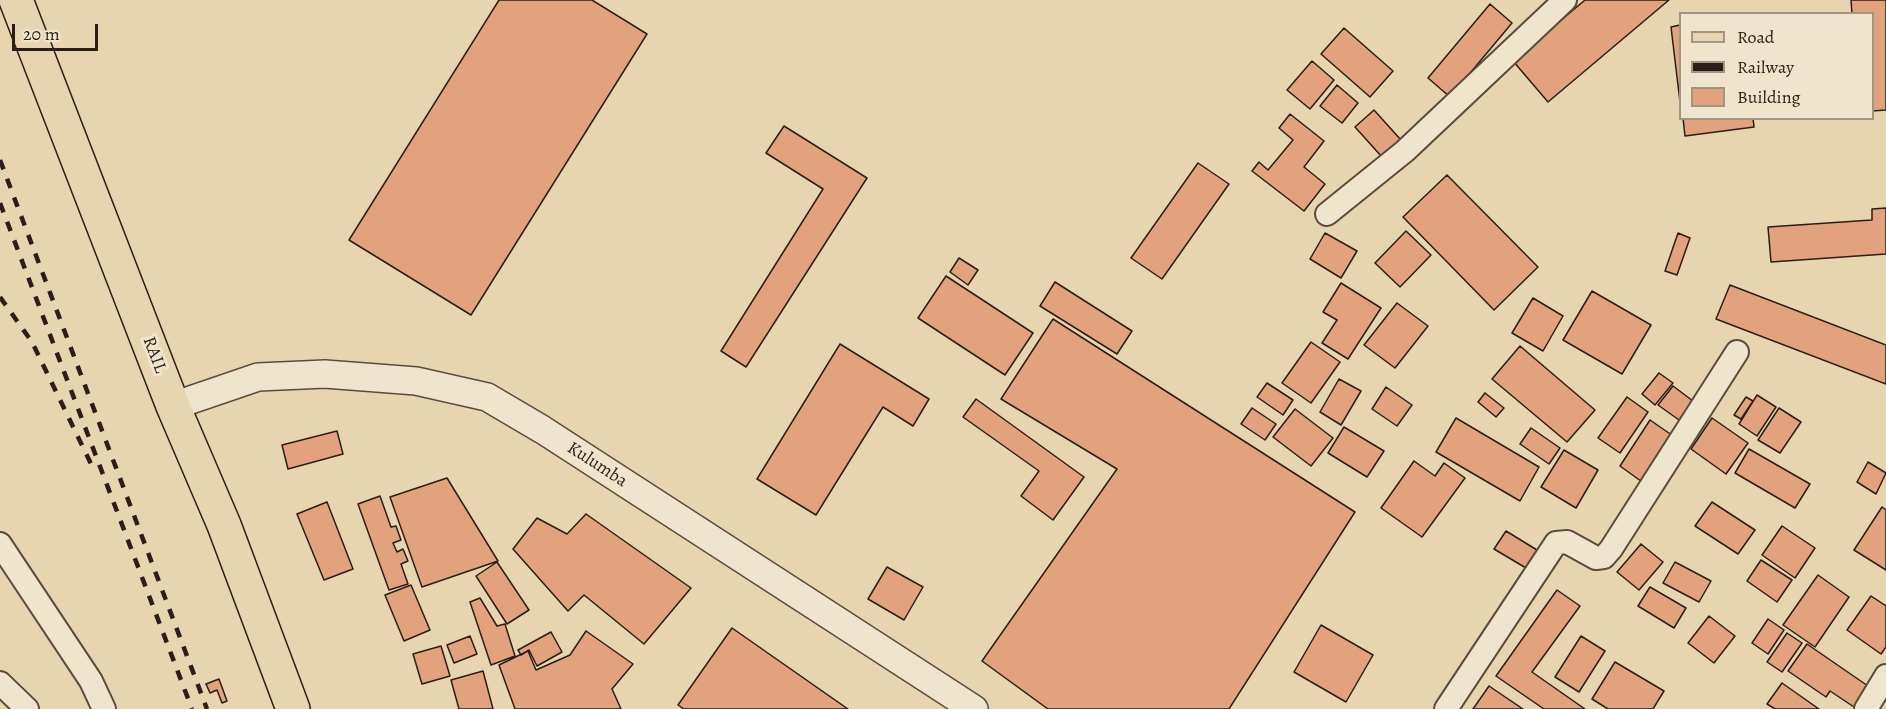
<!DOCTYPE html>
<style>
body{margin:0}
#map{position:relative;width:1886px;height:709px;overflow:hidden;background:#e7d5b0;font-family:Alegreya,serif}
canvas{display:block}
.legend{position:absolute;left:1679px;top:12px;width:195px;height:108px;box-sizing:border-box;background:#efe4cc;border:2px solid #a19583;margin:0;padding:8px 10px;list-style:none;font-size:18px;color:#2b1e16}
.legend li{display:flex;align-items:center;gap:12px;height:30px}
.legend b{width:30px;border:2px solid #a19583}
.scale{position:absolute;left:12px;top:24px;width:86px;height:27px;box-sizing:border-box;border:3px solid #2b1e16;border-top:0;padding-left:8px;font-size:18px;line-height:21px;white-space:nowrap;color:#2b1e16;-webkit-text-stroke:4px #efe4cc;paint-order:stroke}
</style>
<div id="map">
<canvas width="1886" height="709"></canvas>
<ul class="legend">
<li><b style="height:8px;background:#e7d5b0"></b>Road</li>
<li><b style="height:8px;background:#2b1e16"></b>Railway</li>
<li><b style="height:16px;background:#e1a27d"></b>Building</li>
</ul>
<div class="scale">20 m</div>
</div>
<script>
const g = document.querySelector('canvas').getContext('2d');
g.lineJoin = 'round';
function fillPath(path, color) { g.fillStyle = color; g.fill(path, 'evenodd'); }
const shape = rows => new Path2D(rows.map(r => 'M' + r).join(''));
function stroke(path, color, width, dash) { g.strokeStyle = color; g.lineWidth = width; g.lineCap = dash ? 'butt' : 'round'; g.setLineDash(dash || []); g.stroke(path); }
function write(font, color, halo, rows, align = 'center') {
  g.font = font + ' Alegreya,serif'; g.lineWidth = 6; g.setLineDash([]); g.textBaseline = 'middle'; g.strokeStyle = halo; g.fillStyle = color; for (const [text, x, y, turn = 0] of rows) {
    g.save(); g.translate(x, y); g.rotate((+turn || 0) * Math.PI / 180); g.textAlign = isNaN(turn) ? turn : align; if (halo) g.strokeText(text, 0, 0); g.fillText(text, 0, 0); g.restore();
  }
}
const building = shape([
 [499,0,592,0,647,34,471,315,349,240,499,0],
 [1585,0,1669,0,1548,102,1513,61,1585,0],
 [1851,0,1886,0,1886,110,1872,111,1872,14,1852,14,1851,0],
 [1490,4,1512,23,1450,97,1428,78,1490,4],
 [1680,25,1680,102,1671,27,1680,25],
 [1344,28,1393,71,1370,97,1321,54,1344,28],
 [1312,61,1334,80,1310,109,1287,90,1312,61],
 [1337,85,1358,103,1342,123,1320,106,1337,85],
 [1374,110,1401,140,1382,157,1355,127,1374,110],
 [1290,114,1324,141,1304,167,1325,184,1304,211,1252,171,1259,162,1268,170,1293,140,1279,128,1290,114],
 [1683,118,1753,118,1754,127,1685,136,1683,118],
 [784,126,867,178,746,367,721,351,823,189,766,153,784,126],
 [1198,163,1229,184,1162,279,1131,258,1198,163],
 [1447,175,1538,267,1494,310,1403,217,1447,175],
 [1886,208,1886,254,1771,262,1768,227,1872,220,1872,209,1886,208],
 [1406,231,1431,255,1400,287,1375,263,1406,231],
 [1325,233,1357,251,1341,278,1310,259,1325,233],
 [1678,233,1690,238,1677,275,1665,271,1678,233],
 [959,258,978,270,968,285,950,272,959,258],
 [946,276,1033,333,1005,375,918,318,946,276],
 [1055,282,1132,331,1117,354,1040,306,1055,282],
 [1341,283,1381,308,1348,359,1322,343,1337,320,1323,312,1341,283],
 [1730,285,1886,345,1886,384,1716,319,1730,285],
 [1592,291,1651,325,1622,374,1563,340,1592,291],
 [1533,298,1563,316,1543,351,1512,333,1533,298],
 [1397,303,1428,326,1395,368,1364,345,1397,303],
 [1053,319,1355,512,1229,709,1048,709,982,661,1117,469,1001,399,1053,319],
 [1311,342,1340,362,1311,403,1282,383,1311,342],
 [840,344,929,399,913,426,883,407,816,515,757,479,840,344],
 [1520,346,1595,410,1567,442,1492,379,1520,346],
 [1659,373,1673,383,1655,405,1642,394,1659,373],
 [1339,379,1361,391,1341,425,1320,412,1339,379],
 [1267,383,1293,400,1283,415,1257,397,1267,383],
 [1673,386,1693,401,1679,420,1658,405,1673,386],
 [1386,387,1412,405,1397,426,1372,409,1386,387],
 [1485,393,1504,408,1496,417,1478,402,1485,393],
 [1757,395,1776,407,1757,436,1739,424,1757,395],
 [1627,397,1648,412,1620,453,1598,438,1627,397],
 [1746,397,1753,401,1741,419,1734,415,1746,397],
 [976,399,1084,477,1053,520,1021,496,1039,471,963,417,976,399],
 [1252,408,1276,424,1265,440,1241,424,1252,408],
 [1779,408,1801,422,1780,453,1758,440,1779,408],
 [1295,409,1333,438,1311,466,1273,437,1295,409],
 [1456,418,1539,467,1520,501,1436,452,1456,418],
 [1712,418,1748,443,1726,474,1691,449,1712,418],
 [1650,420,1676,438,1645,484,1620,466,1650,420],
 [1344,427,1384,451,1367,477,1328,453,1344,427],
 [1531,428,1560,448,1549,464,1520,444,1531,428],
 [337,431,343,454,288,469,282,445,337,431],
 [1749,449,1810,484,1795,508,1735,473,1749,449],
 [1564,450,1598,470,1576,508,1541,487,1564,450],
 [1414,461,1435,476,1444,463,1465,478,1422,537,1381,508,1414,461],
 [1868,462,1886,473,1876,494,1857,482,1868,462],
 [447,478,498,561,422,587,390,497,447,478],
 [380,496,391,527,396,526,401,540,393,543,397,552,403,549,408,561,401,564,408,584,389,590,358,504,380,496],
 [327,502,353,569,324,580,297,514,327,502],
 [1712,502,1755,530,1738,554,1695,526,1712,502],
 [1882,507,1886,510,1886,570,1854,550,1882,507],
 [586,514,691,588,644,644,584,595,568,611,513,549,537,518,567,534,586,514],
 [1782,526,1815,548,1795,578,1762,555,1782,526],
 [1506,531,1537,550,1526,568,1494,549,1506,531],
 [1641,544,1663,562,1639,590,1617,572,1641,544],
 [1761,560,1792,580,1777,602,1747,581,1761,560],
 [497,562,529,610,507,624,476,576,497,562],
 [1675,562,1711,581,1699,602,1663,583,1675,562],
 [887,567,923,587,904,620,868,599,887,567],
 [1818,575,1849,597,1815,647,1783,625,1818,575],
 [411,585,430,630,404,641,385,595,411,585],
 [1650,587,1686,608,1674,628,1638,606,1650,587],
 [1557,590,1580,606,1532,672,1585,709,1544,709,1496,676,1557,590],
 [1871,596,1886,606,1886,647,1881,654,1847,630,1871,596],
 [480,598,497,626,505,624,515,656,491,665,470,602,480,598],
 [1709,616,1735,636,1714,663,1688,643,1709,616],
 [1768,619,1784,630,1768,654,1752,643,1768,619],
 [1321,625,1373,655,1346,702,1294,672,1321,625],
 [732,628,848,709,684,709,678,705,732,628],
 [586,631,633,664,612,689,621,709,515,709,499,665,528,651,536,670,570,655,586,631],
 [551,632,562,652,537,666,529,650,521,655,518,650,551,632],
 [1787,633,1802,643,1782,672,1767,662,1787,633],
 [470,636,477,654,454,663,447,645,470,636],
 [1581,636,1605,651,1579,692,1555,677,1581,636],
 [1807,644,1868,686,1854,707,1830,691,1826,697,1788,671,1807,644],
 [441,646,450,676,422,684,413,654,441,646],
 [1615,662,1664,691,1653,709,1608,709,1592,699,1615,662],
 [483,671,493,709,459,709,451,680,483,671],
 [219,679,227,701,222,703,217,690,210,693,206,684,219,679],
 [1782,683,1819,709,1775,709,1767,704,1782,683],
 [1489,686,1523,709,1473,709,1489,686]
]);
fillPath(building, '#e1a27d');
stroke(building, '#2b1e16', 1.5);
const minor = shape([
 [1327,214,1405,151,1565,0],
 [0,544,91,681,104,709],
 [0,683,27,709],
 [1446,709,1556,543,1567,542,1596,558,1604,557,1611,549,1737,352],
 [1866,709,1886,676]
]);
const tertiary = shape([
 [173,406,258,377,325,374,416,381,487,397,543,430,974,709]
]);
const primary = shape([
 [16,0,173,406,224,525,293,709]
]);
stroke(minor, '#5a4c3c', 26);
stroke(tertiary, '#5a4c3c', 30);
stroke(primary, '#2b1e16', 36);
stroke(minor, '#efe4cc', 22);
stroke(tertiary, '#efe4cc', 27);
stroke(primary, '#e7d5b0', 33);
stroke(shape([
 [0,160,207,709],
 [0,203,192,709],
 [0,297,32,342,93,468]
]), '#2b1e16', 4.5, [10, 10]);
write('18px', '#2b1e16', '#efe4cc', [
 ["RAIL",154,355,69],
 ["Kulumba",597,465,33]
]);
</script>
